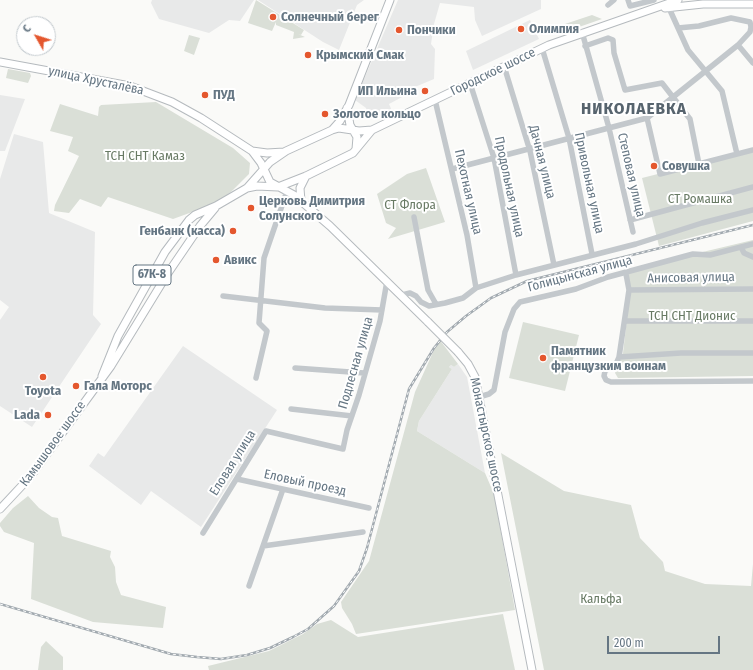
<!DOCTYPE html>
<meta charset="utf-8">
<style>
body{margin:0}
#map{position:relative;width:753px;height:670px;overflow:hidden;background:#fafaf8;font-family:"Fira Sans Condensed",sans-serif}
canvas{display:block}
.north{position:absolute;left:16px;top:16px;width:40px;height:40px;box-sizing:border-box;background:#fff;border:1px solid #c1c8cd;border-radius:50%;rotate:309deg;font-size:11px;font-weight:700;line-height:16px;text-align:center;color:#657683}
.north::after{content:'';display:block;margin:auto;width:14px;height:18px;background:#e4572e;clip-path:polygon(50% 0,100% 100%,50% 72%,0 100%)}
.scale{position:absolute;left:607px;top:636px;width:113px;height:18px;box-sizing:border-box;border:2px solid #657683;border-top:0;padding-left:5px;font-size:12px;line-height:14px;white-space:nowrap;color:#657683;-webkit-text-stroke:3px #fff;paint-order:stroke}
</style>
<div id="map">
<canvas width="753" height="670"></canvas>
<div class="north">С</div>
<div class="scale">200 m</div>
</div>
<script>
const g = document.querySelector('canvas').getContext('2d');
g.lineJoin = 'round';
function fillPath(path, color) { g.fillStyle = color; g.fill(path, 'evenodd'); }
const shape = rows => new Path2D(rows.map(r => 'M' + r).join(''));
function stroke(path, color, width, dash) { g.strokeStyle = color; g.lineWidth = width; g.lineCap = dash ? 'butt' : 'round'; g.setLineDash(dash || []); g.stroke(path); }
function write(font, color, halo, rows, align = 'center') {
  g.font = font + ' "Fira Sans Condensed",sans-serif'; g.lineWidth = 4; g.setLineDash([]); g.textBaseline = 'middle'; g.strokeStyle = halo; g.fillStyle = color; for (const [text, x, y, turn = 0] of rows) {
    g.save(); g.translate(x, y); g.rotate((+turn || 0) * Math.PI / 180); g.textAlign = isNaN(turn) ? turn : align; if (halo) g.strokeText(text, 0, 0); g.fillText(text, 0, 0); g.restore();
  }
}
fillPath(shape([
 [152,0,254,0,240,21,229,20,209,33,159,19,151,3],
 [258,0,364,0,357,5,339,50,323,42],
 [398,0,541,0,541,9,482,36,475,20,474,7,440,3,434,24,431,44,435,49,434,79,403,92,404,96,389,104,392,111,369,120,366,108,355,100],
 [530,20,539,39,473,70,466,51],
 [0,95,25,99,5,151,0,151],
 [14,134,43,142,49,213,95,232,93,315,101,324,32,427,0,406,0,320,9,307,0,300,0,179],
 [183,346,277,410,201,527,151,491,141,505,89,466,98,453,104,457],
 [458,364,467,377,485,473,417,431,419,421,452,369,449,367,451,365,454,367]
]), '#e8e9e9');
fillPath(shape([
 [256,0,304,30,301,35,298,34,305,37,293,39,294,32,276,25,276,22,272,31,248,23],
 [592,15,602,19,556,35,562,25],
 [189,35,200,38,194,55,184,51],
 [8,69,30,73,31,76,28,83,6,78],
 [156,102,233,148,250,163,249,174,232,191,217,203,173,219,108,197,101,207,80,199,69,213,54,211,55,205,79,156,68,151,73,137,50,131,60,104,98,116,99,107,101,105],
 [753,150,753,221,659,246,642,178],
 [426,168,445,222,388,239,396,228,386,223,377,194,407,174],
 [753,240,753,376,618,378,615,373,623,353,629,301,627,270],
 [523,322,579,335,565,391,509,378],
 [439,339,458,364,454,367,451,365,449,367,452,369,419,421,417,431,485,473,494,494,515,610,356,634,352,624,342,608,341,602,369,561,415,392],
 [501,453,564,491,631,505,640,538,663,562,665,571,705,584,751,586,753,564,753,670,544,670],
 [28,496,39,508,52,517,58,518,62,536,111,551,110,557,115,567,116,582,121,595,166,607,163,628,93,622,31,599,34,543,4,532,0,526,0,523,13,508],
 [503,614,515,670,209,670,208,666,269,651,303,634,317,624,331,620,358,637],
 [46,641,63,657,63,670,38,670,41,647]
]), '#dadfd7');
const major = shape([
 [665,8,703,4,753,4],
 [0,62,130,86,172,102,201,118,252,151,261,163,270,182,294,195,330,226,428,322],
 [347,108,350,125,357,137,356,149],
 [332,130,339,128,359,131,372,130,549,45,678,0],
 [252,151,267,153,284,152],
 [247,188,257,186,278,187,306,176,353,153,372,130],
 [301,201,300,188,306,176],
 [458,352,468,364,475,377,532,670],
 [102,376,118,336,165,252,189,220,195,215,216,206,247,188,270,162,286,151,332,130,340,121,349,105,390,0],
 [0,509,30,477,111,366,168,273,200,226,215,208]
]);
stroke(major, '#b5babe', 9);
stroke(shape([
 [628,0,630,6,654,0],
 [608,5,614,0],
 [669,8,688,50,722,91,737,154],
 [582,32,609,128,633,232],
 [738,45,753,63],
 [585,46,608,38,613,40,614,53,625,90,662,83,690,119,699,164],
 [542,48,569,138,592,254],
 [504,66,530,151,554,265],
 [470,83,494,158,516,275],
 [435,100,467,235,476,288],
 [647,118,660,174,753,150],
 [452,169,647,118,738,45,750,32,751,27,750,22,731,18,699,26,678,28],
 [414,217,428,290,436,304],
 [630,220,753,187],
 [741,247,744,253,753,257],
 [626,274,629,290,619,357,616,364,605,371,604,376,606,380,611,382,753,381],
 [629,290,753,289],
 [402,295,410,293,416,296,421,302,429,306,445,303,463,298,476,288,516,275,636,244,702,223,753,210],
 [223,296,325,308,382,310],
 [625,321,753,321],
 [619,357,681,353,753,353],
 [295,368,364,373],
 [256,378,267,331,259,323,264,258,287,191],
 [479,397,489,394,494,390,505,332,514,309,520,302,576,289,608,277,693,254,710,255,753,244],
 [291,409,352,416],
 [237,479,369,508],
 [203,533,266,431,343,449,347,430,359,395,380,321,387,281],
 [263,546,363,532],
 [249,586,283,489]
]), '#c3c8cc', 5.5);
stroke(major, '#fff', 7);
const rail = shape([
 [0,604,171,654,197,657,221,659,247,655,270,648,293,637,308,629,334,606,359,571,367,548,409,389,434,348,447,332,466,316,491,298,527,281,753,225]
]);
stroke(rail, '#a2aab0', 2.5);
stroke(rail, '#fff', 1, [3]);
const majorBridge = shape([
 [428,322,458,352]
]);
stroke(majorBridge, '#b5babe', 9, []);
stroke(majorBridge, '#fff', 7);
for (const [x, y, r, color] of [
 [273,17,4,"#e4572e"],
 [521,29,4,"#e4572e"],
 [399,30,4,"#e4572e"],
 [308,55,4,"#e4572e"],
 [425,91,4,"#e4572e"],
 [205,95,4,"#e4572e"],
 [325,114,4,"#e4572e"],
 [654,166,4,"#e4572e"],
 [251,208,4,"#e4572e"],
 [233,231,4,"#e4572e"],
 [216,260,4,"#e4572e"],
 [543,358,4,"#e4572e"],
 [43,377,4,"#e4572e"],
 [76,386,4,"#e4572e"],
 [48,415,4,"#e4572e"]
]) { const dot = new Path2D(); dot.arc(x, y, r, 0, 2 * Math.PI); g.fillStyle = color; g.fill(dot); stroke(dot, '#fff', 1.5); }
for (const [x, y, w] of [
 [152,275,38]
]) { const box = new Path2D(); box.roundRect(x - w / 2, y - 10, w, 20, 3); g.fillStyle = '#fff'; g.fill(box); stroke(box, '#657683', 1); }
write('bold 12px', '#657683', null, [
 ["67К-8",152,275]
]);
write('bold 13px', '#657683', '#fff', [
 ["Солнечный берег",281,17],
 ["Олимпия",529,29],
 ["Пончики",407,30],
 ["Крымский Смак",316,55],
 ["ИП Ильина",417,91,"right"],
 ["ПУД",213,95],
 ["Золотое кольцо",333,114],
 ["Совушка",662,166],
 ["Церковь Димитрия",259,201],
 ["Солунского",259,216],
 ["Генбанк (касса)",225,231,"right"],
 ["Авикс",224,260],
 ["Памятник",551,351],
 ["французким воинам",551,366],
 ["Гала Моторс",84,386],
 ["Toyota",43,391,"center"],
 ["Lada",40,415,"right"]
], 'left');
write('13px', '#657683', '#fff', [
 ["Городское шоссе",493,72,-26],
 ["улица Хрусталёва",96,81,12],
 ["Дачная улица",542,162,76],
 ["Степовая улица",631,175,77],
 ["Привольная улица",589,183,78],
 ["Продольная улица",509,187,78],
 ["Пехотная улица",468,192,77],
 ["Голицынская улица",580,274,-15],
 ["Анисовая улица",691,278,-1],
 ["Подлесная улица",356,363,-74],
 ["Монастырское шоссе",486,435,78],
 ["Камышовое шоссе",53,444,-54],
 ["Еловая улица",233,463,-58],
 ["Еловый проезд",305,483,12]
]);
write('13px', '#687a64', '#fff', [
 ["ТСН СНТ Камаз",145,156],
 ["СТ Ромашка",700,199],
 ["СТ Флора",410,205],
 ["ТСН СНТ Дионис",692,316],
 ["Кальфа",601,599]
]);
g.letterSpacing = '1px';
write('bold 17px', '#57646e', '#fff', [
 ["НИКОЛАЕВКА",634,109]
]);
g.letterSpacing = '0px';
</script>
